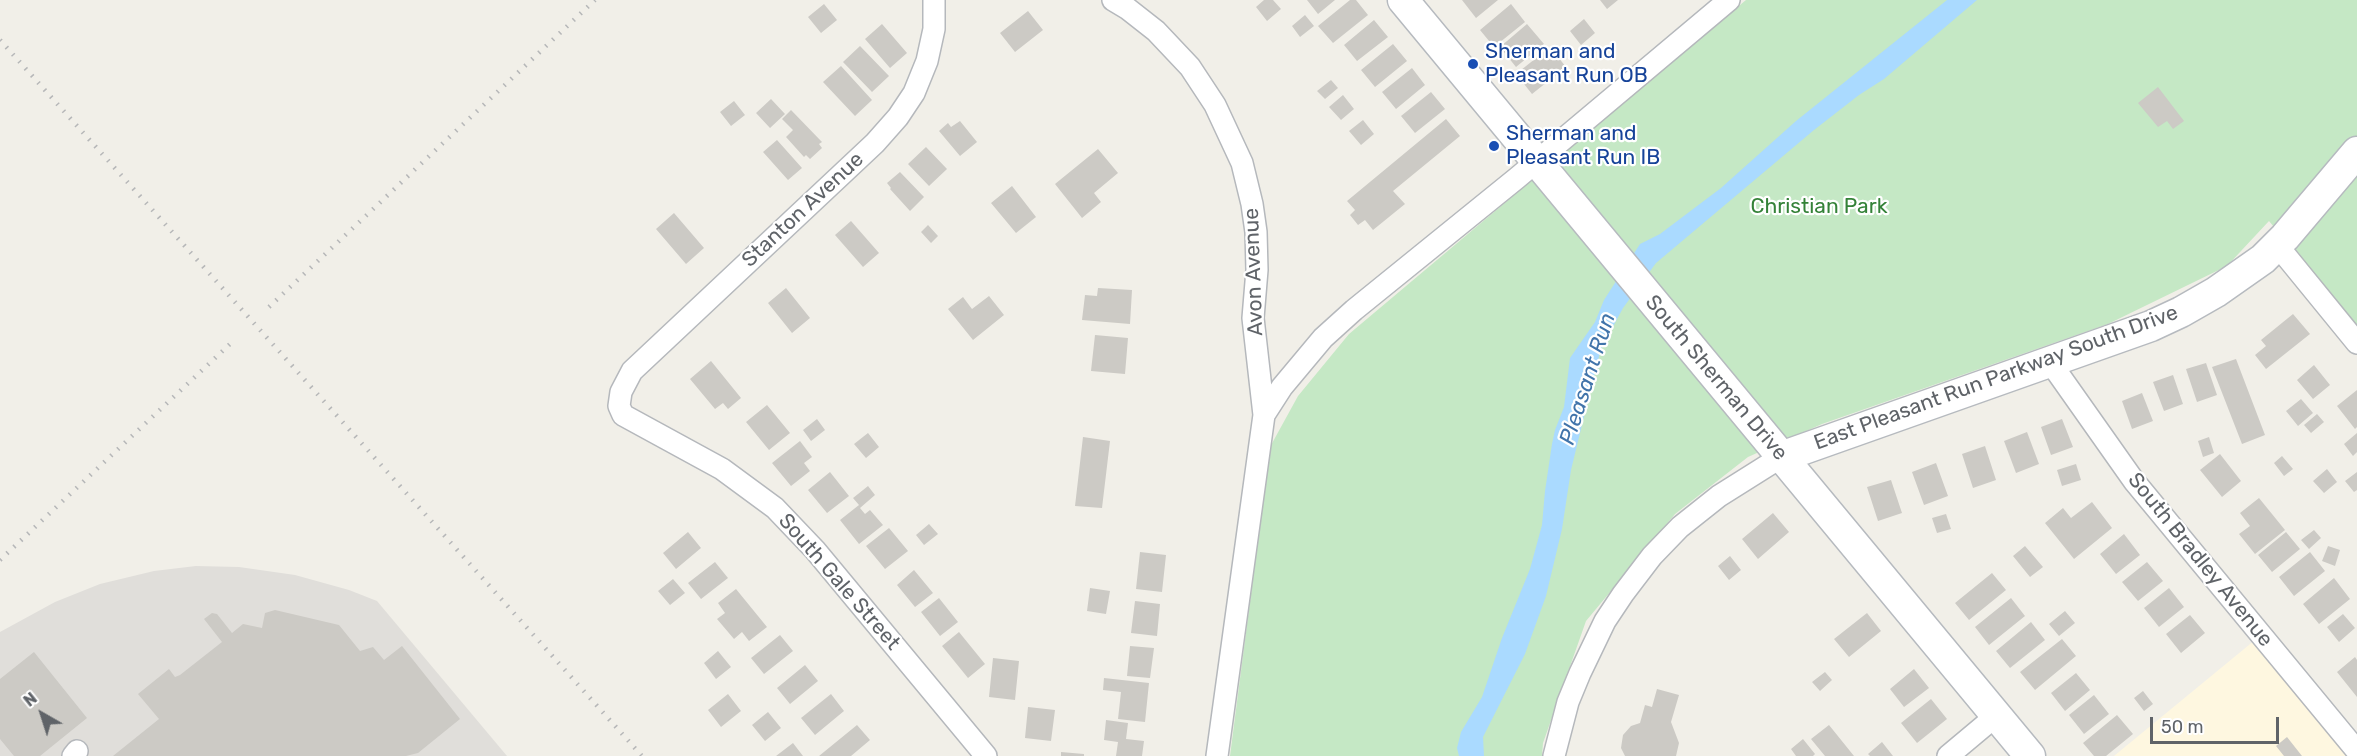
<!DOCTYPE html>
<style>
body{margin:0}
#map{position:relative;width:2357px;height:756px;overflow:hidden;background:#f1efe8;font-family:Rubik,sans-serif}
canvas{display:block}
.north{position:absolute;left:12px;top:684px;width:60px;height:60px;-webkit-text-stroke:4px #fff;paint-order:stroke;rotate:321deg;font-size:16px;font-weight:700;line-height:24px;text-align:center;color:#5f6368}
.north::after{content:'';display:block;margin:auto;width:21px;height:27px;background:#5f6368;clip-path:polygon(50% 0,100% 100%,50% 72%,0 100%)}
.scale{position:absolute;left:2150px;top:717px;width:129px;height:27px;box-sizing:border-box;border:3px solid #5f6368;border-top:0;padding-left:8px;font-size:18px;line-height:21px;white-space:nowrap;color:#5f6368;-webkit-text-stroke:4px #fff;paint-order:stroke}
</style>
<div id="map">
<canvas width="2357" height="756"></canvas>
<div class="north">N</div>
<div class="scale">50 m</div>
</div>
<script>
const g = document.querySelector('canvas').getContext('2d');
g.lineJoin = 'round';
function fillPath(path, color) { g.fillStyle = color; g.fill(path, 'evenodd'); }
const shape = rows => new Path2D(rows.map(r => 'M' + r).join(''));
function stroke(path, color, width, dash) { g.strokeStyle = color; g.lineWidth = width; g.lineCap = dash ? 'butt' : 'round'; g.setLineDash(dash || []); g.stroke(path); }
function write(font, color, halo, rows, align = 'center') {
  g.font = font + ' Rubik,sans-serif'; g.lineWidth = 4.5; g.setLineDash([]); g.textBaseline = 'middle'; g.strokeStyle = halo; g.fillStyle = color; for (const [text, x, y, turn = 0] of rows) {
    g.save(); g.translate(x, y); g.rotate((+turn || 0) * Math.PI / 180); g.textAlign = isNaN(turn) ? turn : align; if (halo) g.strokeText(text, 0, 0); g.fillText(text, 0, 0); g.restore();
  }
}
fillPath(shape([
 [2255,640,2349,753,2345,756,2114,756]
]), '#fef7e0');
fillPath(shape([
 [196,566,239,567,295,575,349,590,377,601,507,756,0,756,0,632,55,602,100,584,154,571]
]), '#e0deda');
fillPath(shape([
 [1746,0,2357,0,2357,328,2269,221,2227,266,2108,324,1822,424,1748,457,1675,514,1586,621,1543,743,1542,756,1230,756,1270,447,1298,396,1349,334]
]), '#c5e8c5');
fillPath(shape([
 [1947,0,1977,0,1884,79,1859,95,1814,130,1656,263,1623,308,1601,349,1592,384,1571,470,1562,529,1546,596,1525,654,1483,737,1484,756,1459,756,1457,748,1461,732,1482,697,1502,638,1530,569,1542,525,1545,491,1552,444,1555,430,1564,407,1570,358,1595,322,1604,300,1640,244,1660,234,1721,188,1796,121]
]), '#aadaff');
fillPath(shape([
 [1264,0,1273,0,1281,9,1267,21,1256,7],
 [1307,0,1335,0,1318,14],
 [1350,0,1356,0,1368,15,1333,43,1318,26],
 [1462,0,1498,0,1476,18],
 [1600,0,1618,0,1607,9],
 [824,4,837,20,821,33,808,17],
 [1511,4,1525,22,1494,47,1480,30],
 [1028,11,1043,30,1015,52,1000,33],
 [1305,15,1314,26,1300,37,1292,26],
 [1584,19,1595,33,1581,45,1570,31],
 [1374,20,1388,37,1357,61,1344,45],
 [882,24,907,53,890,68,865,39],
 [1527,24,1544,44,1516,67,1500,47],
 [1393,44,1407,61,1375,87,1361,70],
 [860,46,889,76,872,92,843,62],
 [1550,47,1566,67,1532,94,1516,74],
 [841,66,872,100,855,116,823,82],
 [1412,68,1425,85,1396,109,1382,92],
 [1331,80,1338,88,1325,99,1317,91],
 [2158,87,2184,121,2173,129,2167,121,2158,127,2138,103],
 [1431,92,1445,109,1415,133,1401,116],
 [1343,95,1354,109,1341,120,1329,107],
 [771,99,785,114,770,128,756,113],
 [734,101,745,115,731,126,720,112],
 [791,110,822,142,819,144,822,148,810,159,806,155,804,157,786,137,793,130,782,119],
 [1446,119,1460,136,1393,191,1405,204,1373,230,1365,220,1358,225,1350,215,1355,210,1347,201],
 [1363,120,1374,134,1361,145,1349,131],
 [960,121,977,142,960,156,939,131,948,123,951,127],
 [777,140,802,168,788,180,763,152],
 [926,147,947,169,929,186,908,164],
 [1098,149,1118,173,1094,193,1101,202,1082,218,1055,184],
 [900,172,924,197,910,211,890,189,891,188,887,183],
 [1012,186,1036,217,1016,233,991,203],
 [674,213,704,248,686,264,656,229],
 [851,221,879,253,863,267,835,235],
 [928,225,938,236,931,243,921,232],
 [786,288,810,318,792,333,768,303],
 [1098,288,1132,290,1130,324,1082,320,1085,295,1097,296],
 [989,296,1004,315,973,340,948,309,963,297,972,309],
 [2293,314,2310,334,2266,369,2255,355,2266,346,2261,340],
 [1095,335,1128,338,1125,374,1091,371],
 [2236,359,2265,435,2242,444,2212,367],
 [711,361,741,398,728,409,723,403,715,409,690,379],
 [2206,363,2217,395,2197,402,2186,369],
 [2314,365,2330,385,2313,399,2297,380],
 [2173,375,2183,404,2164,411,2153,382],
 [2357,390,2357,427,2355,429,2337,406],
 [2142,393,2153,421,2132,429,2122,401],
 [2301,399,2313,413,2298,426,2286,411],
 [767,405,790,433,769,450,746,422],
 [2317,414,2324,422,2311,433,2304,425],
 [817,419,825,430,811,441,803,430],
 [2062,419,2073,447,2051,455,2041,427],
 [2027,432,2039,464,2016,473,2004,441],
 [868,433,879,447,866,458,854,444],
 [2357,433,2357,452,2353,456,2344,444],
 [1083,437,1110,441,1102,508,1075,506],
 [2209,437,2214,453,2203,457,2198,441],
 [800,441,812,457,804,463,810,471,791,486,772,463],
 [1985,446,1996,480,1973,488,1962,454],
 [2220,454,2241,481,2222,497,2200,470],
 [2282,456,2293,469,2284,476,2274,463],
 [1936,463,1948,496,1924,505,1912,472],
 [2076,464,2081,480,2062,486,2057,470],
 [2327,469,2337,482,2324,493,2313,481],
 [830,472,849,496,827,513,808,490],
 [2357,472,2357,490,2354,492,2345,481],
 [1891,480,1902,513,1878,521,1867,487],
 [868,486,875,495,860,508,865,514,870,510,883,525,859,544,840,520,859,505,853,498],
 [2259,498,2285,530,2255,554,2239,534,2250,526,2240,513],
 [2092,502,2112,528,2074,559,2045,523,2063,508,2071,518],
 [1773,513,1789,532,1758,559,1742,539],
 [1946,514,1951,529,1937,533,1932,518],
 [929,524,938,534,924,545,916,535],
 [889,528,908,551,885,569,866,546],
 [2314,530,2321,538,2309,549,2301,540],
 [688,532,701,548,676,569,663,553],
 [2286,532,2300,549,2272,572,2258,555],
 [2124,534,2140,555,2116,574,2100,554],
 [2025,546,2043,567,2030,577,2013,556],
 [2328,546,2340,550,2335,566,2322,561],
 [1140,552,1166,555,1162,592,1136,589],
 [2310,552,2325,571,2294,596,2279,577],
 [1730,556,1741,570,1729,580,1718,566],
 [715,562,728,578,701,599,688,583],
 [2147,562,2163,581,2138,601,2122,582],
 [914,570,933,593,915,607,897,585],
 [1992,573,2006,590,1969,620,1955,603],
 [2334,578,2350,599,2319,624,2303,604],
 [673,579,685,593,670,605,658,591],
 [1090,588,1110,591,1106,614,1087,611],
 [2169,588,2184,607,2159,627,2144,608],
 [736,589,767,627,749,641,742,632,734,639,717,619,725,613,718,603],
 [939,598,958,622,940,636,921,612],
 [2011,598,2025,616,1989,645,1975,627],
 [1135,601,1160,604,1157,636,1131,633],
 [275,610,339,625,360,651,373,647,384,660,402,646,460,719,418,753,406,756,113,756,159,719,138,694,169,669,175,677,180,675,222,642,204,619,212,613,217,614,232,633,243,624,262,628,265,613],
 [2065,611,2075,623,2059,636,2049,624],
 [1867,613,1881,631,1849,657,1834,639],
 [2343,614,2355,628,2339,642,2327,627],
 [2190,615,2205,633,2181,653,2166,634],
 [2031,622,2045,640,2010,668,1996,651],
 [959,632,985,664,968,678,942,646],
 [780,635,793,651,764,674,751,658],
 [2062,639,2076,656,2035,690,2020,672],
 [1130,646,1154,648,1150,678,1127,676],
 [718,651,731,667,716,679,704,663],
 [34,652,87,718,40,756,14,756,0,739,0,679],
 [2355,657,2357,660,2357,697,2337,672],
 [993,658,1019,661,1015,700,989,697],
 [805,665,818,681,790,704,777,688],
 [1914,669,1929,688,1904,707,1890,689],
 [1825,672,1832,680,1820,691,1812,682],
 [2076,673,2090,690,2065,711,2051,693],
 [1104,678,1149,683,1145,722,1118,719,1121,692,1103,690],
 [1657,689,1679,695,1671,722,1679,743,1676,756,1625,756,1621,748,1623,735,1631,726,1640,723,1645,705,1652,707],
 [2143,691,2153,704,2144,711,2134,698],
 [728,694,741,711,721,727,708,710],
 [831,694,844,711,815,735,801,718],
 [2094,695,2109,714,2084,734,2069,715],
 [1931,699,1947,719,1917,743,1901,723],
 [1028,707,1055,710,1051,741,1025,738],
 [768,712,781,728,765,741,752,725],
 [2117,715,2133,734,2106,756,2094,756,2083,743],
 [1106,720,1128,723,1126,739,1144,741,1142,756,1116,756,1118,742,1104,740],
 [857,725,870,740,851,756,819,756],
 [1829,725,1854,756,1825,756,1811,739],
 [2287,737,2302,756,2284,756,2276,746],
 [1803,739,1815,754,1813,756,1796,756,1791,749],
 [1882,742,1893,756,1870,756,1868,754],
 [793,743,803,756,776,756],
 [1061,752,1084,754,1084,756,1061,756]
]), '#cccac5');
const street = shape([
 [934,0,934,29,927,61,914,93,898,117,875,143,632,371,621,392,619,406,623,415,722,469,775,508,815,550,986,756],
 [1113,0,1128,9,1156,31,1190,67,1215,105,1242,163,1252,204,1256,232,1257,270,1253,318,1264,415],
 [2277,245,2357,343],
 [2050,362,2134,481,2357,751],
 [73,756,77,751],
 [1217,756,1264,415,1282,387,1323,338,1354,310,1517,178,1729,0],
 [1554,756,1568,702,1580,673,1605,621,1623,594,1652,556,1680,527,1719,496,1781,457],
 [1948,756,1997,715]
]);
const secondary = shape([
 [1403,0,2030,756],
 [1781,457,2151,326,2181,312,2216,292,2263,259,2285,237,2357,152]
]);
stroke(street, '#b5b8bc', 24);
stroke(secondary, '#b6babf', 33);
stroke(street, '#fff', 21);
stroke(secondary, '#fff', 30);
stroke(shape([
 [0,40,642,756],
 [269,307,595,0],
 [0,560,230,344]
]), '#b6b7b8', 4.5, [1.5, 8]);
for (const [x, y, r, color] of [
 [1473,64,6,"#1a4fb4"],
 [1494,146,6,"#1a4fb4"]
]) { const dot = new Path2D(); dot.arc(x, y, r, 0, 2 * Math.PI); g.fillStyle = color; g.fill(dot); stroke(dot, '#fff', 2); }
write('21px', '#164399', '#fff', [
 ["Sherman and",1485,52],
 ["Pleasant Run OB",1485,76],
 ["Sherman and",1506,134],
 ["Pleasant Run IB",1506,158]
], 'left');
write('21px', '#348238', '#fff', [
 ["Christian Park",1819,207]
]);
write('21px', '#5f6368', '#fff', [
 ["Stanton Avenue",803,210,-43],
 ["Avon Avenue",1254,272,-92],
 ["South Sherman Drive",1716,378,50],
 ["East Pleasant Run Parkway South Drive",1996,378,-20],
 ["South Bradley Avenue",2200,560,51],
 ["South Gale Street",839,582,49]
]);
write('italic 22px', '#4174aa', '#fff', [
 ["Pleasant Run",1588,379,-72]
]);
</script>
